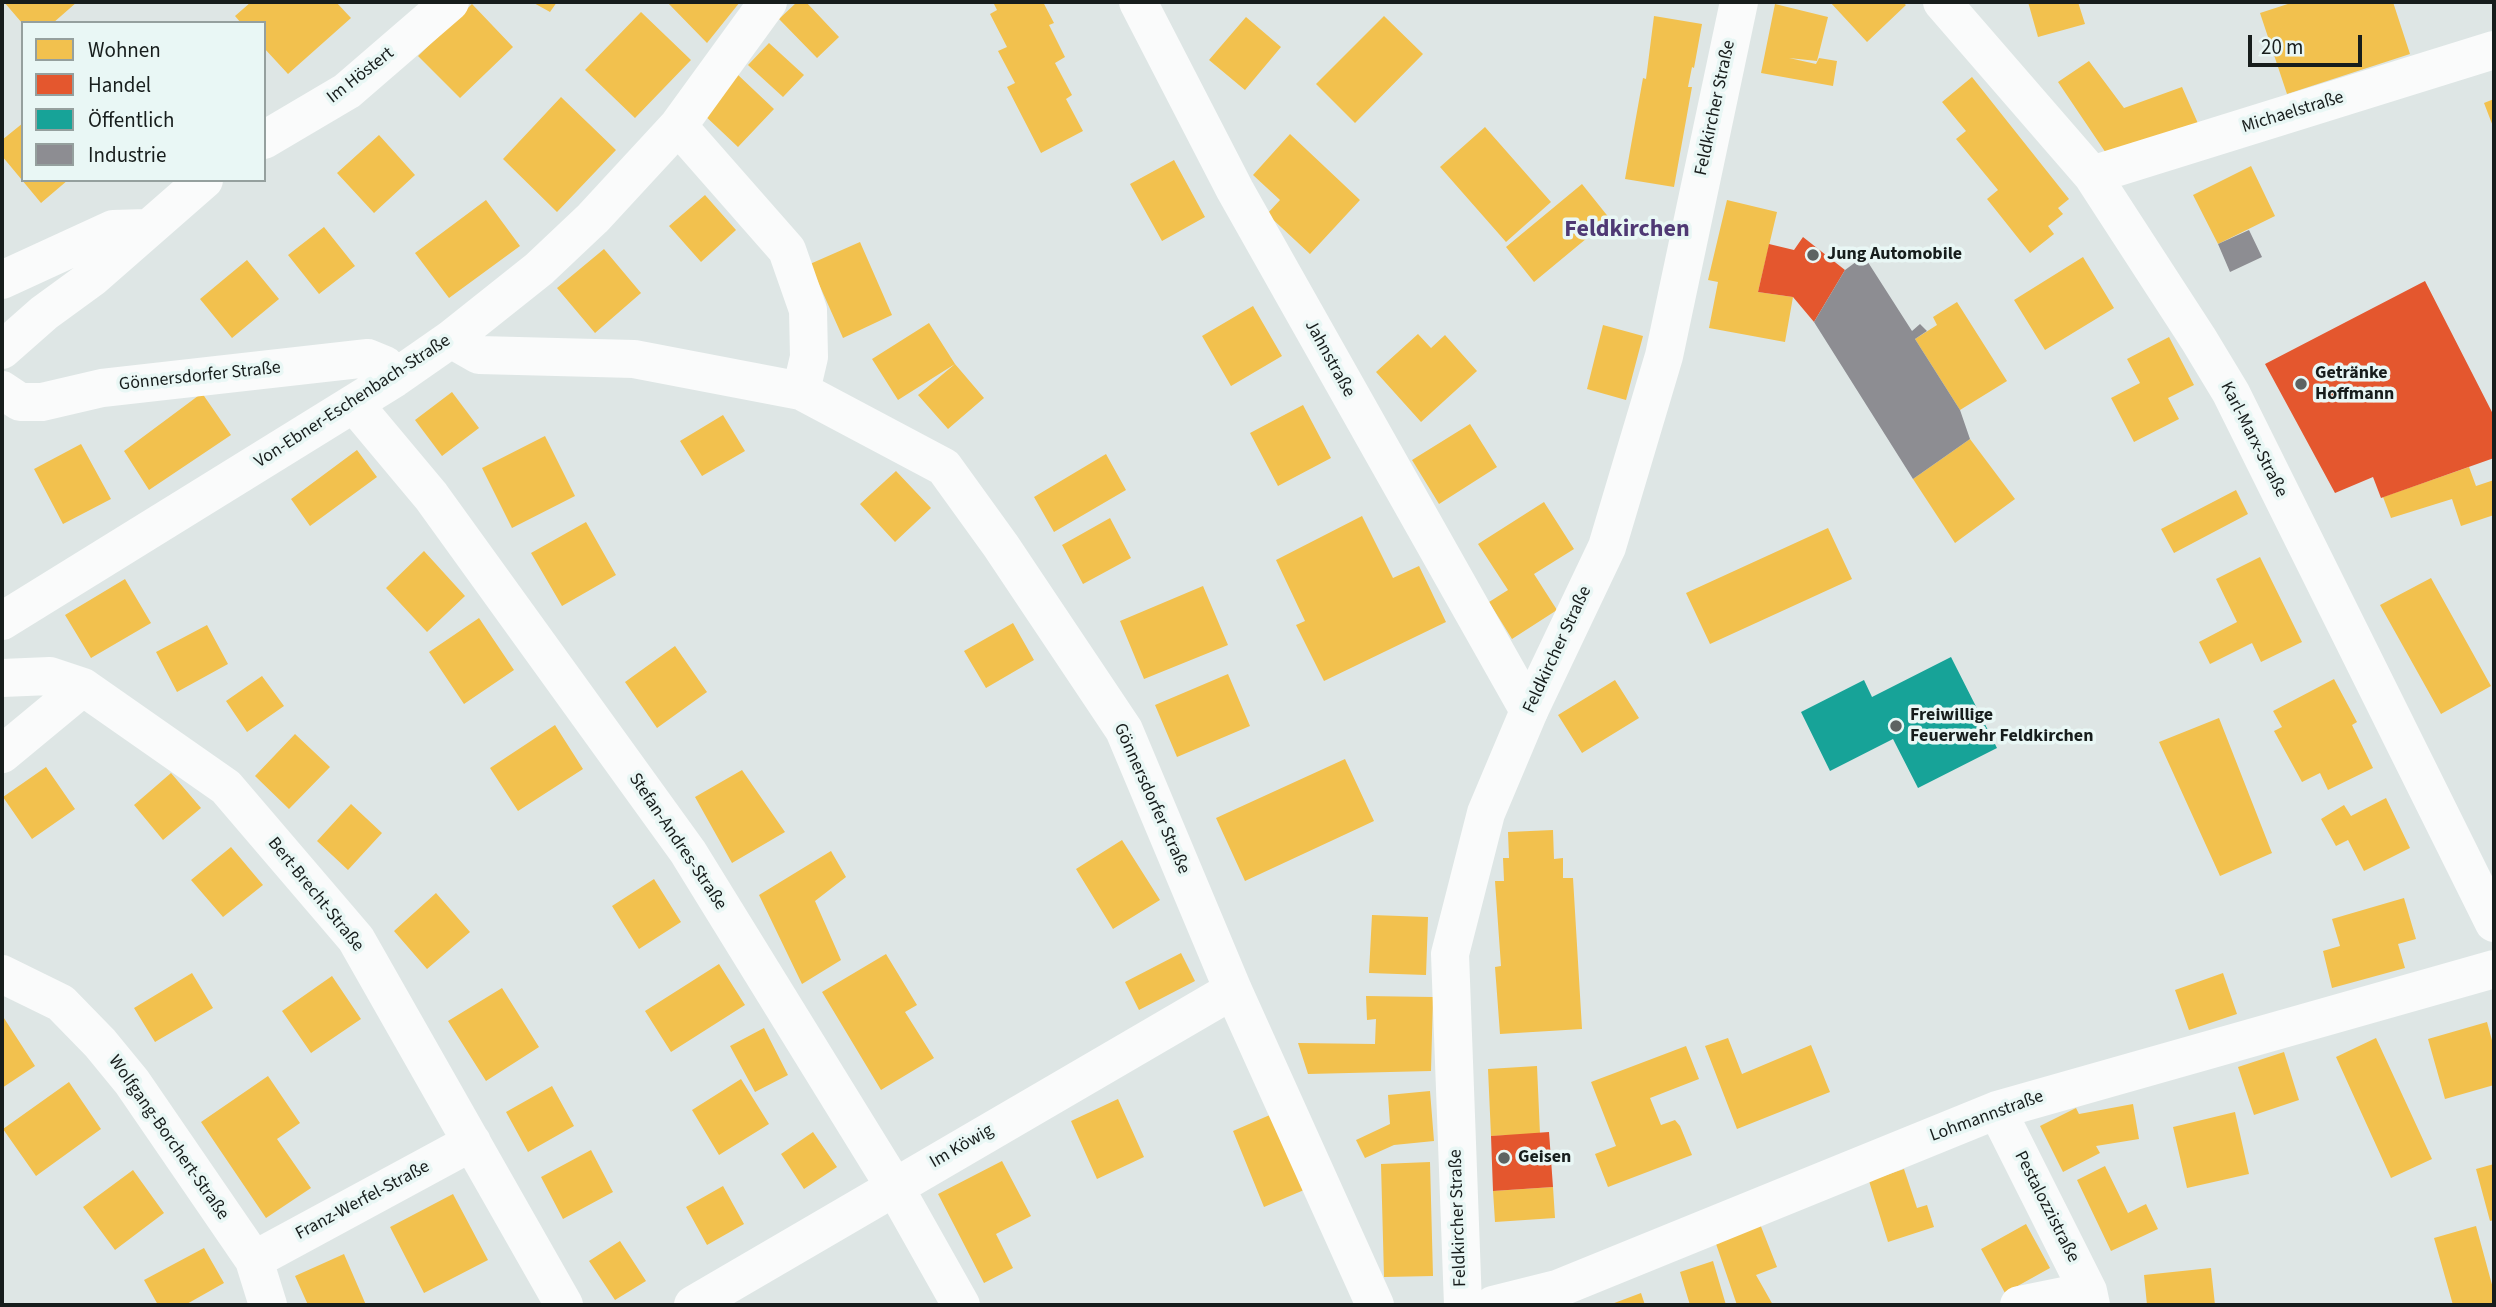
<!DOCTYPE html>
<meta charset="utf-8">
<style>
body{margin:0}
#map{position:relative;width:2496px;height:1307px;overflow:hidden;background:#dee6e5;font-family:"Source Sans 3",sans-serif}
canvas{display:block}
.frame{position:absolute;inset:0;border:4px solid #171d1c;pointer-events:none}
.legend{position:absolute;left:21px;top:21px;width:245px;height:161px;box-sizing:border-box;background:#e9f7f5;border:2px solid #95a09e;margin:0;padding:9px 12px;list-style:none;font-size:21px;color:#171d1c}
.legend li{display:flex;align-items:center;gap:14px;height:35px}
.legend b{width:35px;border:2px solid #95a09e}
.scale{position:absolute;left:2248px;top:35px;width:114px;height:32px;box-sizing:border-box;border:4px solid #171d1c;border-top:0;padding-left:9px;font-size:21px;line-height:24px;white-space:nowrap;color:#171d1c;-webkit-text-stroke:5px #e9f7f5;paint-order:stroke}
</style>
<div id="map">
<canvas width="2496" height="1307"></canvas>
<div class="frame"></div>
<ul class="legend">
<li><b style="height:19px;background:#f2c14e"></b>Wohnen</li>
<li><b style="height:19px;background:#e4572e"></b>Handel</li>
<li><b style="height:19px;background:#17a398"></b>Öffentlich</li>
<li><b style="height:19px;background:#8d8d92"></b>Industrie</li>
</ul>
<div class="scale">20 m</div>
</div>
<script>
const g = document.querySelector('canvas').getContext('2d');
g.lineJoin = 'round';
function fillPath(path, color) { g.fillStyle = color; g.fill(path, 'evenodd'); }
const shape = rows => new Path2D(rows.map(r => 'M' + r).join(''));
function stroke(path, color, width, dash) { g.strokeStyle = color; g.lineWidth = width; g.lineCap = dash ? 'butt' : 'round'; g.setLineDash(dash || []); g.stroke(path); }
function write(font, color, halo, rows, align = 'center') {
  g.font = font + ' "Source Sans 3",sans-serif'; g.lineWidth = 7; g.setLineDash([]); g.textBaseline = 'middle'; g.strokeStyle = halo; g.fillStyle = color; for (const [text, x, y, turn = 0] of rows) {
    g.save(); g.translate(x, y); g.rotate((+turn || 0) * Math.PI / 180); g.textAlign = isNaN(turn) ? turn : align; if (halo) g.strokeText(text, 0, 0); g.fillText(text, 0, 0); g.restore();
  }
}
fillPath(shape([
 [4,2,77,2,53,23,22,23],
 [251,2,336,2,351,18,288,74,264,48,264,23,241,23,235,16],
 [532,2,557,2,550,12],
 [667,2,740,2,707,43],
 [797,2,806,2,839,37,817,58,779,19],
 [993,2,1043,2,1054,23,1049,25,1065,57,1055,63,1072,95,1066,99,1083,131,1041,153,1007,87,1015,83,998,51,1007,47,990,14,997,10],
 [1830,2,1902,2,1906,5,1867,42],
 [2028,2,2078,2,2085,24,2038,37],
 [2294,2,2393,2,2410,54,2287,94,2260,13],
 [472,4,513,47,460,98,418,56],
 [1775,4,1828,17,1817,61,1789,58,1816,64,1819,58,1837,61,1833,86,1761,73],
 [641,12,691,60,635,118,585,70],
 [1384,16,1423,54,1355,123,1316,84],
 [1654,16,1702,24,1694,68,1692,67,1688,87,1692,87,1674,187,1625,179,1643,78,1646,79],
 [1246,17,1281,47,1245,90,1209,60],
 [769,43,804,75,783,97,748,65],
 [2089,61,2124,108,2182,87,2200,128,2110,159,2058,82],
 [737,74,774,109,738,147,701,112],
 [1972,77,2069,199,2058,208,2063,214,2048,226,2054,234,2030,253,1987,199,1998,190,1956,139,1966,131,1942,102],
 [561,97,616,150,557,212,503,159],
 [2494,99,2494,129,2484,103],
 [23,123,23,180,68,180,41,203,2,156,2,140],
 [1485,127,1551,202,1506,242,1440,167],
 [1290,134,1360,200,1310,254,1267,214,1280,200,1253,175],
 [379,135,415,175,374,213,337,173],
 [1174,160,1205,217,1162,241,1130,184],
 [2251,166,2275,216,2218,244,2193,195],
 [1582,184,1610,219,1534,282,1506,247],
 [705,195,736,230,701,262,669,226],
 [486,200,520,246,449,298,415,253],
 [1727,200,1777,212,1758,292,1793,297,1785,342,1709,328,1718,282,1708,280],
 [324,227,355,266,319,294,288,255],
 [860,242,892,315,843,338,810,264],
 [604,249,641,293,595,333,557,288],
 [2083,257,2114,308,2045,350,2014,300],
 [247,260,279,299,232,338,200,299],
 [1957,302,2007,381,1960,410,1915,339,1937,325,1933,317],
 [1253,306,1282,356,1231,386,1202,336],
 [929,323,955,364,898,400,872,359],
 [1603,325,1643,336,1626,400,1587,389],
 [1418,334,1431,348,1445,335,1477,371,1421,422,1376,372],
 [2169,337,2194,385,2168,398,2179,419,2134,442,2111,398,2140,383,2127,359],
 [955,364,984,398,948,429,918,395],
 [452,392,479,428,442,456,415,420],
 [202,393,231,435,149,490,124,451],
 [1303,405,1331,458,1278,486,1250,433],
 [723,415,745,451,702,476,680,441],
 [1470,424,1497,467,1439,504,1412,460],
 [545,436,575,496,512,528,482,468],
 [1970,439,2015,499,1955,543,1913,479],
 [81,444,111,499,63,524,34,469],
 [357,450,377,477,310,526,291,499],
 [1106,454,1126,490,1054,532,1034,497],
 [2469,467,2476,486,2494,480,2494,515,2461,526,2452,499,2391,518,2383,497],
 [896,471,931,508,895,542,860,504],
 [2236,490,2248,514,2174,553,2161,529],
 [1544,502,1574,549,1534,574,1557,610,1512,639,1489,602,1508,590,1478,544],
 [1362,516,1393,578,1419,566,1446,622,1324,681,1296,625,1305,621,1276,560],
 [1110,518,1131,558,1083,584,1062,545],
 [586,522,616,575,562,606,531,553],
 [1828,528,1852,579,1710,644,1686,593],
 [424,551,465,596,427,632,386,588],
 [2260,557,2302,642,2261,662,2252,643,2210,664,2199,642,2237,622,2216,579],
 [2431,578,2491,686,2441,714,2380,605],
 [125,579,151,623,91,658,65,615],
 [1203,586,1228,645,1144,679,1120,621],
 [479,618,514,670,464,704,429,652],
 [1013,623,1034,660,986,688,964,651],
 [207,625,228,664,177,692,156,652],
 [675,646,707,692,657,728,625,682],
 [1228,674,1250,726,1177,757,1155,705],
 [262,676,284,706,247,732,226,701],
 [2334,679,2357,722,2352,725,2373,768,2328,790,2320,773,2302,782,2274,731,2282,727,2273,711],
 [1615,680,1639,718,1582,753,1558,715],
 [2219,718,2272,853,2220,876,2159,742],
 [555,725,583,769,518,811,490,768],
 [295,734,330,767,289,809,255,776],
 [1345,759,1374,821,1245,881,1216,818],
 [46,767,75,809,32,839,3,797],
 [742,770,785,832,732,863,695,797],
 [171,773,201,808,163,840,134,805],
 [2386,798,2410,848,2364,871,2348,840,2336,846,2321,819,2344,805,2351,816],
 [351,804,382,833,348,870,317,841],
 [1553,830,1554,859,1563,858,1563,878,1573,878,1582,1029,1500,1034,1495,967,1501,966,1495,881,1504,881,1503,858,1509,858,1508,832],
 [1122,840,1160,900,1113,929,1076,869],
 [231,847,263,885,223,917,191,880],
 [831,851,846,877,815,901,841,960,802,984,759,895],
 [654,879,681,922,639,949,612,906],
 [436,893,470,932,427,969,394,931],
 [2404,898,2416,939,2398,944,2405,968,2332,988,2323,951,2340,946,2332,919],
 [1372,915,1428,917,1426,975,1369,973],
 [1181,953,1195,981,1139,1010,1125,982],
 [886,954,917,1005,905,1012,934,1058,881,1090,822,992],
 [719,964,745,1005,671,1052,645,1011],
 [192,973,213,1008,155,1042,134,1008],
 [2223,973,2237,1014,2189,1030,2175,990],
 [332,976,361,1019,311,1053,282,1011],
 [502,988,539,1047,486,1081,448,1021],
 [1366,996,1433,997,1431,1071,1308,1074,1298,1043,1375,1044,1376,1019,1367,1020],
 [2,1015,35,1066,2,1088],
 [2487,1022,2494,1048,2494,1085,2445,1099,2428,1039],
 [764,1028,788,1075,755,1092,730,1046],
 [1728,1038,1742,1074,1811,1045,1830,1092,1737,1129,1705,1046],
 [2376,1038,2432,1159,2391,1178,2336,1057],
 [1686,1046,1699,1079,1650,1098,1661,1125,1675,1120,1680,1126,1692,1155,1608,1187,1595,1154,1616,1146,1591,1082],
 [2284,1052,2299,1100,2254,1115,2238,1067],
 [1537,1066,1540,1134,1491,1136,1488,1069],
 [268,1076,300,1123,277,1139,311,1188,266,1218,201,1122],
 [741,1079,769,1124,719,1155,692,1110],
 [69,1082,101,1129,36,1176,3,1129],
 [552,1086,574,1126,528,1152,506,1112],
 [1430,1091,1434,1141,1394,1145,1365,1158,1356,1140,1390,1124,1388,1095],
 [1118,1099,1144,1157,1097,1179,1071,1121],
 [2133,1104,2139,1139,2096,1146,2100,1153,2063,1172,2040,1126,2076,1108,2079,1114],
 [1279,1111,1311,1187,1264,1207,1233,1131],
 [2235,1112,2249,1174,2187,1188,2173,1127],
 [813,1132,837,1167,804,1189,781,1154],
 [591,1150,613,1192,563,1219,541,1177],
 [1002,1161,1031,1216,996,1234,1013,1268,984,1283,938,1194],
 [1430,1162,1433,1276,1384,1277,1381,1164],
 [2494,1164,2494,1220,2490,1221,2476,1169],
 [2105,1166,2128,1213,2146,1204,2158,1229,2111,1251,2077,1180],
 [1904,1169,1917,1208,1927,1205,1934,1227,1888,1242,1869,1181],
 [133,1170,164,1213,115,1250,83,1207],
 [723,1186,744,1224,707,1245,686,1207],
 [1553,1187,1555,1218,1495,1222,1493,1191],
 [453,1194,488,1260,424,1293,390,1227],
 [1760,1224,1777,1267,1756,1275,1773,1305,1737,1305,1715,1241],
 [2026,1224,2050,1268,2005,1293,1981,1249],
 [2476,1226,2494,1292,2494,1305,2453,1305,2434,1238],
 [620,1241,646,1281,615,1300,589,1261],
 [204,1248,224,1283,185,1305,158,1305,144,1280],
 [344,1254,366,1305,308,1305,295,1276],
 [1713,1261,1726,1305,1690,1305,1680,1272],
 [2211,1268,2215,1305,2147,1305,2144,1275],
 [1641,1293,1645,1305,1609,1305]
]), '#f2c14e');
fillPath(shape([
 [1803,237,1845,270,1814,322,1793,297,1758,292,1769,244,1794,250],
 [2425,281,2494,416,2494,458,2381,498,2373,477,2335,493,2265,364],
 [1549,1132,1553,1187,1493,1191,1491,1136]
]), '#e4572e');
fillPath(shape([
 [1951,657,1997,748,1918,788,1893,739,1830,771,1801,712,1864,680,1872,697]
]), '#17a398');
fillPath(shape([
 [2249,230,2262,257,2230,272,2218,244],
 [1864,256,1912,331,1920,324,1927,331,1915,339,1960,410,1970,439,1913,479,1814,322,1845,270]
]), '#8d8d92');
stroke(shape([
 [1138,2,1235,190,1529,711],
 [1942,2,2092,175,2199,340,2231,393,2494,923],
 [678,126,787,250,808,310,809,357,801,391],
 [264,140,347,91,450,2],
 [2092,175,2494,50],
 [2,280,113,229,146,228],
 [451,339,479,355,634,359,801,391,944,467,1001,546,1124,730,1233,990,1375,1305],
 [2,350,44,313,92,278,204,180],
 [2,390,20,402,42,402,102,388,368,358,385,365,395,378],
 [354,404,431,496,688,852,894,1186,961,1305],
 [2,621,395,378,451,339,539,269,593,218,678,126,768,2],
 [2,678,50,676,83,687,226,787,356,939,564,1305],
 [2,754,83,687],
 [2,974,61,1003,100,1043,132,1082,254,1260,268,1305],
 [1997,1110,2088,1291,2091,1305],
 [254,1260,472,1142],
 [693,1305,1233,990],
 [1493,1305,1557,1289,1997,1110,2494,969],
 [2019,1305,2088,1291]
]), '#fafbfb', 38);
stroke(shape([
 [1463,1305,1450,954,1486,813,1529,711,1607,547,1664,356,1739,2]
]), '#fafbfb', 38);
for (const [x, y, r, color] of [
 [1813,255,7,"#5d6362"],
 [2301,384,7,"#5d6362"],
 [1896,726,7,"#5d6362"],
 [1504,1158,7,"#5d6362"]
]) { const dot = new Path2D(); dot.arc(x, y, r, 0, 2 * Math.PI); g.fillStyle = color; g.fill(dot); stroke(dot, '#e9f7f5', 2.5); }
write('18px', '#171d1c', '#e9f7f5', [
 ["Im Höstert",361,76,-38],
 ["Feldkircher Straße",1716,108,-78],
 ["Michaelstraße",2293,113,-17],
 ["Jahnstraße",1329,359,61],
 ["Gönnersdorfer Straße",200,377,-6],
 ["Von-Ebner-Eschenbach-Straße",353,402,-33],
 ["Karl-Marx-Straße",2253,440,63],
 ["Feldkircher Straße",1558,650,-65],
 ["Gönnersdorfer Straße",1151,799,66],
 ["Stefan-Andres-Straße",677,842,56],
 ["Bert-Brecht-Straße",315,895,51],
 ["Lohmannstraße",1987,1117,-20],
 ["Wolfgang-Borchert-Straße",168,1138,55],
 ["Im Köwig",962,1147,-30],
 ["Franz-Werfel-Straße",363,1201,-28],
 ["Pestalozzistraße",2046,1207,63],
 ["Feldkircher Straße",1459,1218,-92]
]);
write('bold 18px', '#171d1c', '#e9f7f5', [
 ["Jung Automobile",1827,255],
 ["Getränke",2315,374],
 ["Hoffmann",2315,395],
 ["Freiwillige",1910,716],
 ["Feuerwehr Feldkirchen",1910,737],
 ["Geisen",1518,1158]
], 'left');
write('bold 24px', '#4f3974', '#e9f7f5', [
 ["Feldkirchen",1627,231]
]);
</script>
